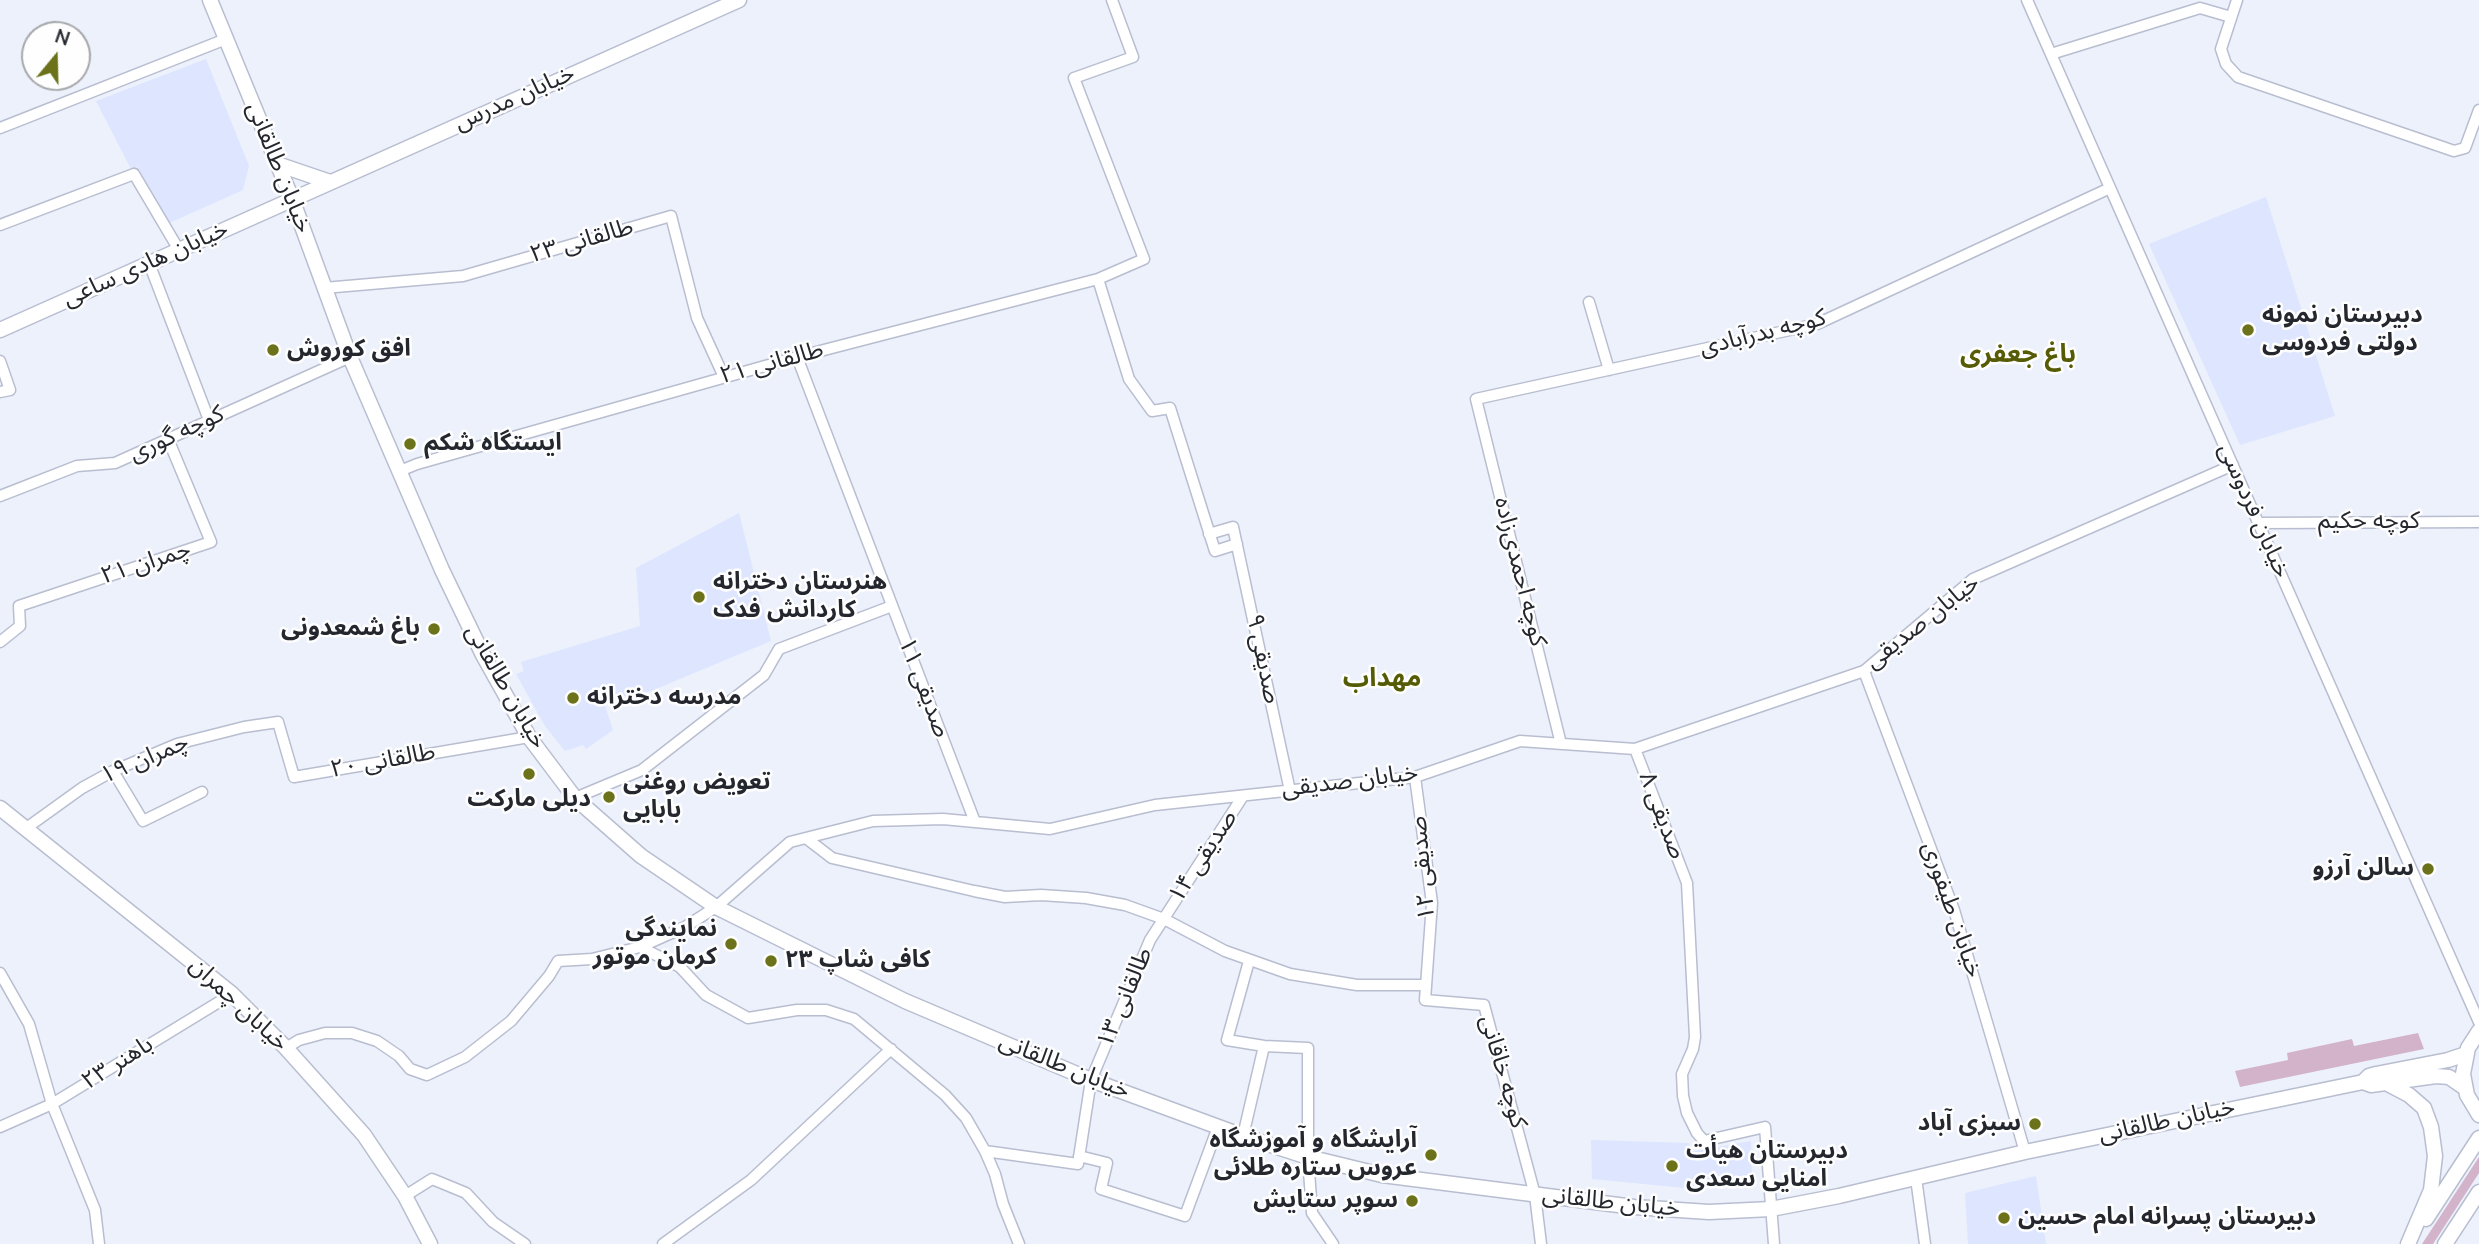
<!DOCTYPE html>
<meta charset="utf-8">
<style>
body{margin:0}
#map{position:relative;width:2479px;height:1244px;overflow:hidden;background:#edf1fc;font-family:"Nunito Sans",sans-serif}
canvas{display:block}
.north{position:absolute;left:21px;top:21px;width:70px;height:70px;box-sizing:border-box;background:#fefefe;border:2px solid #a7a8ab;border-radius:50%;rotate:19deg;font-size:19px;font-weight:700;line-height:28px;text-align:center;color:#25272f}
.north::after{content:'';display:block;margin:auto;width:24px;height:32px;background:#6b721a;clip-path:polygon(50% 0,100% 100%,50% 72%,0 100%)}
</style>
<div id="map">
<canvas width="2479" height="1244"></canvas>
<div class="north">N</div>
</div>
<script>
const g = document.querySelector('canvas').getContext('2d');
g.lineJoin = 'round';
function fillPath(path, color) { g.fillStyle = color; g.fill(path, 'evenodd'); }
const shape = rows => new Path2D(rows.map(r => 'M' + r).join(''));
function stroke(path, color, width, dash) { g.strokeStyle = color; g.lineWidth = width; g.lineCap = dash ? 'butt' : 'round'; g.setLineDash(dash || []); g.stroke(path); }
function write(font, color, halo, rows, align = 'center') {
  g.font = font + ' "Nunito Sans","Noto Sans Arabic",sans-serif'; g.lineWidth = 5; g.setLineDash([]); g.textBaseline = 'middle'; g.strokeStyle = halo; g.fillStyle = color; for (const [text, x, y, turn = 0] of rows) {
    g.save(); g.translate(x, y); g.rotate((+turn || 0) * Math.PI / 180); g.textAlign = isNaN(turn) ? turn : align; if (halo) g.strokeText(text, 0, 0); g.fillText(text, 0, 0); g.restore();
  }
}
fillPath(shape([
 [206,59,249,166,243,190,167,224,137,166,131,169,96,101],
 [2266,197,2335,416,2240,445,2149,244],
 [739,513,771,641,651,691,603,700,613,730,586,749,583,745,565,751,545,726,516,674,524,671,521,662,640,626,636,568],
 [1591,1140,1689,1143,1690,1152,1751,1141,1752,1183,1747,1186,1685,1188,1592,1179],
 [2036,1176,2046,1244,1968,1244,1965,1193]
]), '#dde5ff');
fillPath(shape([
 [2418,1033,2424,1049,2240,1087,2235,1071,2288,1060,2287,1053,2352,1039,2354,1046],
 [2479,1157,2479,1173,2433,1244,2422,1244]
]), '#d2b3ca');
const minor = shape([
 [2027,0,2479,1022],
 [2237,0,2221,49,2226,64,2238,77,2454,151,2465,148,2479,110],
 [2051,54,2200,8,2231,17],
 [0,128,226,39],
 [0,225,134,174,179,250],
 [149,263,209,420],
 [1098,279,1129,379,1152,411,1170,408,1215,551,1237,544],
 [324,288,463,276,671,216,697,318,724,377],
 [1589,302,1609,370],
 [797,357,975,822],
 [0,361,10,390,0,392],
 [400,471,417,464,797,357,1098,279,1144,259,1074,78,1133,57,1112,0],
 [0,496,77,466,115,463,350,357],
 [2259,523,2479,522],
 [1209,534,1233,527,1290,791],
 [0,642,20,626,19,606,211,542,168,439],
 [1864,671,1954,910,2025,1152],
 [1561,744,1476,399,1817,324,2110,188],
 [1635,749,1687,883,1695,1037,1693,1049,1682,1074,1683,1096,1687,1113,1697,1133,1704,1141,1765,1127,1774,1244],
 [113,771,143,821,202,792],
 [1415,777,1432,903,1425,1000,1484,1005,1535,1195,1541,1244],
 [575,798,642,770,764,675,779,649,892,606],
 [25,829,82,788,113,771,177,744,244,727,278,722,294,777,529,737],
 [806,838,832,858,974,891,1005,897,1041,895,1086,898,1125,905,1164,919,1225,951,1290,974,1357,985,1426,985],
 [640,947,680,967,706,995,748,1018,797,1010,826,1010,854,1019,945,1095,966,1118,985,1151,995,1174,1003,1204,1019,1244],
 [1249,961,1227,1040,1264,1046,1308,1048,1308,1157,1312,1213,1333,1244],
 [0,973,29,1024,52,1104,95,1210,99,1244],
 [286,1048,299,1040,325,1033,352,1033,377,1041,399,1056,410,1069,427,1075,465,1057,511,1021,549,976,558,961,592,959,640,947,685,927,716,907,790,842,873,821,943,819,1050,829,1155,805,1415,777,1520,741,1635,749,1864,671,1973,579,2233,465],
 [0,1127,52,1104,232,994],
 [1243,1136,1264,1046],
 [985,1151,1078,1164,1091,1080,1150,940,1243,796],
 [1079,1156,1107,1163,1101,1189,1185,1216,1218,1127],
 [1916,1178,1925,1244],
 [405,1196,432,1179,466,1193,493,1222,525,1244],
 [663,1244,751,1180,891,1049]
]);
const major = shape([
 [210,0,292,199,350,357,442,570,483,655,529,737,575,798,641,856,716,907,905,1001,1091,1080,1243,1136,1308,1157,1382,1175,1634,1207,1709,1212,1771,1209,1839,1196,2025,1152,2363,1082,2369,1076,2376,1074,2448,1060,2466,1054],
 [277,164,330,182],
 [0,330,739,0],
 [0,808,232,994,286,1048,364,1135,405,1196,430,1244],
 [2479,1031,2468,1048,2463,1074,2467,1095,2479,1115],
 [2363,1082,2371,1085,2436,1076,2449,1077,2465,1088],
 [2388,1084,2409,1095,2424,1108,2431,1127,2435,1156,2431,1190,2408,1244],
 [2426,1219,2479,1138],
 [2445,1244,2479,1192]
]);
stroke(minor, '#b8bed0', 13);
stroke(major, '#b8bed0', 17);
stroke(minor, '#fff', 10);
stroke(major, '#fff', 14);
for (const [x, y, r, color] of [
 [2248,330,7,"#6b721a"],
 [273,350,7,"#6b721a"],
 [410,444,7,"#6b721a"],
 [699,597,7,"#6b721a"],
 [434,629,7,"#6b721a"],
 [573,698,7,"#6b721a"],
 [529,774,7,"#6b721a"],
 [609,797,7,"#6b721a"],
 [2428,869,7,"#6b721a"],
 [731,944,7,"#6b721a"],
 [771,961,7,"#6b721a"],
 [2035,1124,7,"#6b721a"],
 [1431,1155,7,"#6b721a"],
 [1672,1166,7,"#6b721a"],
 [1412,1201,7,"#6b721a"],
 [2004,1218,7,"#6b721a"]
]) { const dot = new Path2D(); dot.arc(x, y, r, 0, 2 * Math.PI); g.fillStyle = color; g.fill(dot); stroke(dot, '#fefefe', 2.5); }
write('24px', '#25272f', '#fefefe', [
 ["خیابان مدرس",515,99,-24],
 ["خیابان طالقانی",278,168,68],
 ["طالقانی ۲۳",582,242,-16],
 ["خیابان هادی ساعی",146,265,-24],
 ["کوچه بدرآبادی",1763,334,-14],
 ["طالقانی ۲۱",772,364,-15],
 ["کوچه گوری",177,435,-25],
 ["خیابان فردوسی",2253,511,66],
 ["کوچه حکیم",2369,522],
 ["چمران ۲۱",146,564,-18],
 ["کوچه احمدی‌زاده",1519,572,76],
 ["خیابان صدیقی",1923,623,-38],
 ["صدیقی ۹",1262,659,78],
 ["خیابان طالقانی",505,687,60],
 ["صدیقی ۱۱",923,688,69],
 ["چمران ۱۹",145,760,-23],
 ["طالقانی ۲۰",383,762,-10],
 ["خیابان صدیقی",1350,782,-7],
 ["صدیقی ۸",1661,816,69],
 ["صدیقی ۱۴",1204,857,-57],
 ["صدیقی ۱۲",1424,868,-95],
 ["خیابان طیفوری",1951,910,71],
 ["طالقانی ۱۳",1126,998,-67],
 ["خیابان چمران",238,1005,43],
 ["باهنر ۲۳",118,1064,-32],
 ["خیابان طالقانی",1064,1067,22],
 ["کوچه خاقانی",1502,1072,74],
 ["خیابان طالقانی",2167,1122,-12],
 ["خیابان طالقانی",1611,1203,6]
]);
write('bold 24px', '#25272f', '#fefefe', [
 ["دبیرستان نمونه",2262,316],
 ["دولتی فردوسی",2262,344],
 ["افق کوروش",287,350],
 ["ایستگاه شکم",424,444],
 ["هنرستان دخترانه",713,583],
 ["کاردانش فدک",713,611],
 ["باغ شمعدونی",420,629,"right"],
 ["مدرسه دخترانه",587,698],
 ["تعویض روغنی",623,783],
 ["بابایی",623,811],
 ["دیلی مارکت",529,800,"center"],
 ["سالن آرزو",2414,869,"right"],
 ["نمایندگی",717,930,"right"],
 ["کرمان موتور",717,958,"right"],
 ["کافی شاپ ۲۳",785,961],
 ["سبزی آباد",2021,1124,"right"],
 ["آرایشگاه و آموزشگاه",1417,1141,"right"],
 ["عروس ستاره طلائی",1417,1169,"right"],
 ["دبیرستان هیأت",1686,1152],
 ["امنایی سعدی",1686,1180],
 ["سوپر ستایش",1398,1201,"right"],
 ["دبیرستان پسرانه امام حسین",2018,1218]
], 'left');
write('bold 26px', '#565c05', '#fefefe', [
 ["باغ جعفری",2018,356],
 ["مهداب",1382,680]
]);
</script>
